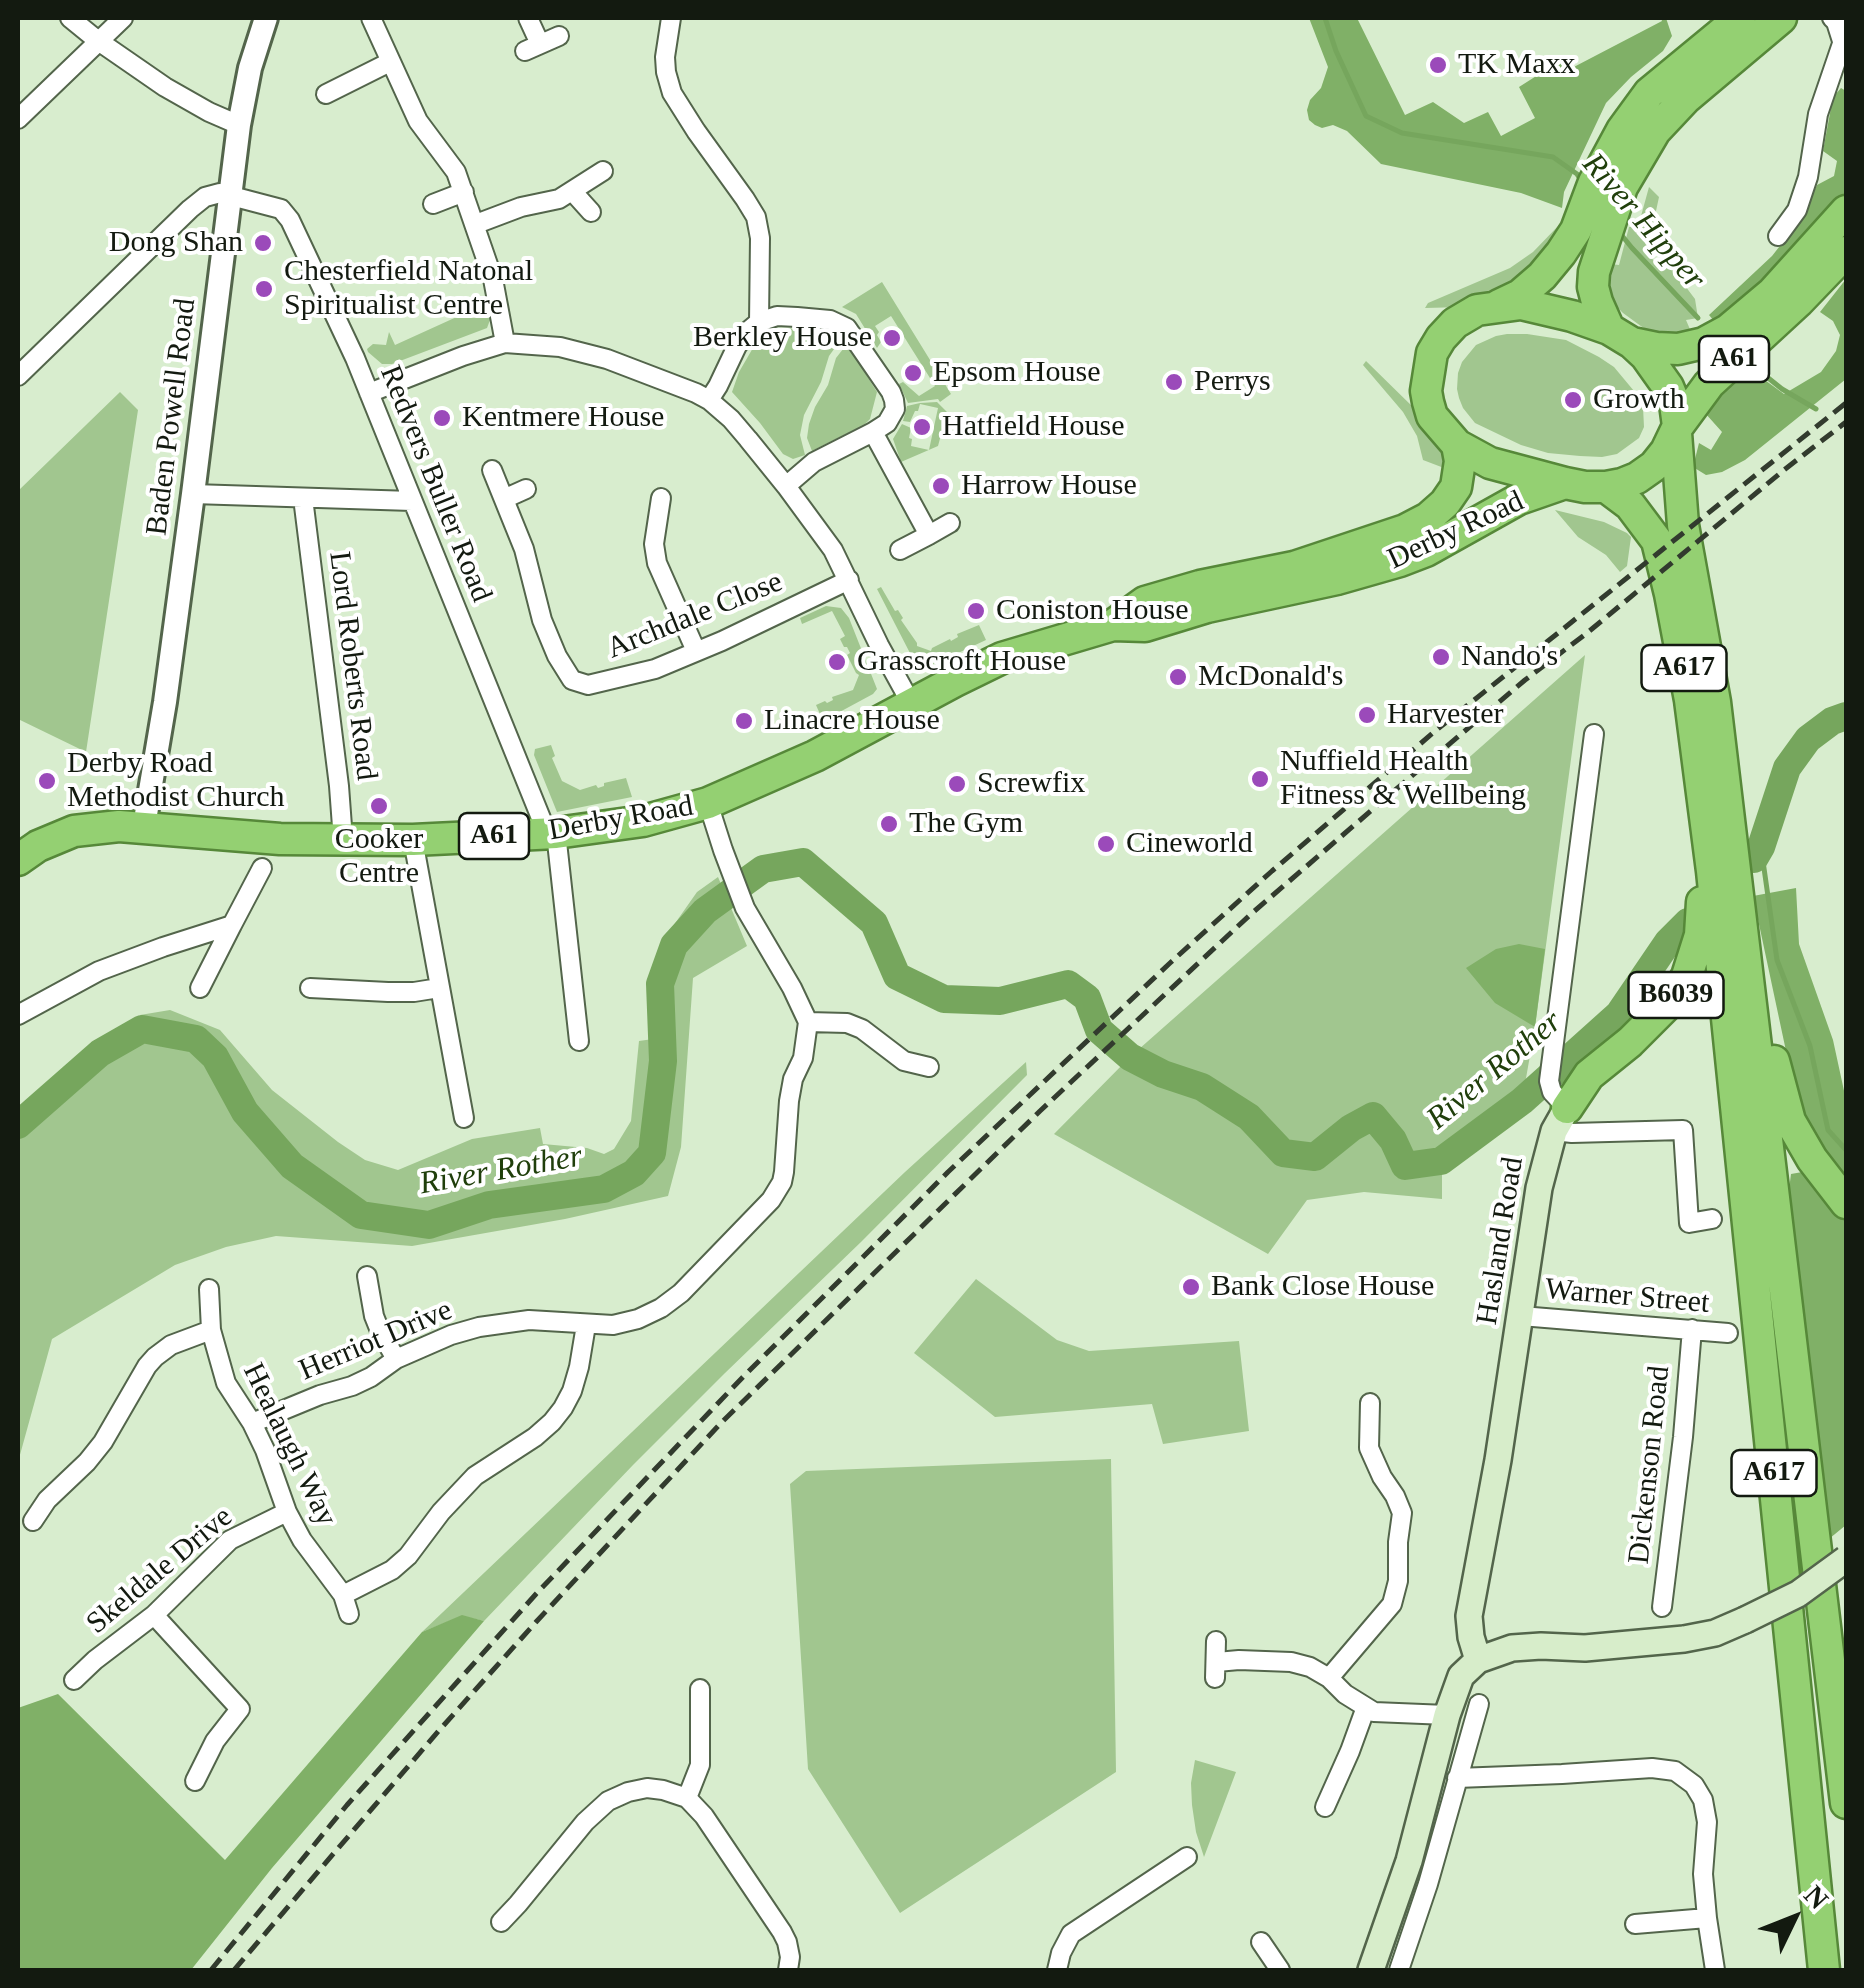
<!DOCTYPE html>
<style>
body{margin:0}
#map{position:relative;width:1864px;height:1988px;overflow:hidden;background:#d8edce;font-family:Georgia,serif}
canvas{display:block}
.frame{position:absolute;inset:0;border:20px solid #131a10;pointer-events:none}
.north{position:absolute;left:1744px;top:1868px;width:100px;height:100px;-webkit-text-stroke:8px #fff;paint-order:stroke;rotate:47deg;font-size:28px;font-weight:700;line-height:40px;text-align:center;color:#131a10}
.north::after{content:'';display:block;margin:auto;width:35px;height:45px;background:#131a10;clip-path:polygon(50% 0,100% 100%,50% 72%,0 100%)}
</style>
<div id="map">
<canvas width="1864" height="1988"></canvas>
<div class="frame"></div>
<div class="north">N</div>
</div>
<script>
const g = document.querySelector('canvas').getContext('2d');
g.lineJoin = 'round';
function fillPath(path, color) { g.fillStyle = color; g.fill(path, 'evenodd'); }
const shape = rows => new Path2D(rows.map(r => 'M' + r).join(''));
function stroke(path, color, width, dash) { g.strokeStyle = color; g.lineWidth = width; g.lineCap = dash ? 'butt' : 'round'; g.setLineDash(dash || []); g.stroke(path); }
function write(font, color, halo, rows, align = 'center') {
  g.font = font + ' Georgia,serif'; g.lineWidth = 8; g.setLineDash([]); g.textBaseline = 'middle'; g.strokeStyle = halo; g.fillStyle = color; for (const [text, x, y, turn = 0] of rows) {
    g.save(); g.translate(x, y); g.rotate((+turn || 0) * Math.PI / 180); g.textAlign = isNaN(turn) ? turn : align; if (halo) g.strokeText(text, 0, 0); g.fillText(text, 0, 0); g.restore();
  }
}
fillPath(shape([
 [1649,187,1659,197,1647,253,1656,263,1664,258,1695,299,1698,318,1686,320,1692,334,1679,337,1649,332,1623,313,1613,303,1609,292,1611,264,1619,265,1629,227,1638,227],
 [1560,224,1545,249,1532,263,1516,277,1491,294,1463,307,1425,308,1428,303,1510,268,1533,252],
 [882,282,951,394,940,402,938,399,908,403,899,384,903,382,919,396,935,386,891,316,875,326,879,332,877,335,881,342,877,348,856,314,842,307],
 [488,306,490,320,487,328,392,364,382,364,368,352,367,349,373,344,386,345,389,332,395,345,461,315],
 [785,328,833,332,842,338,829,356,821,382,804,415,800,435,805,455,793,459,783,454,760,423,732,392,739,372,757,341,766,334],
 [1507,334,1527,334,1566,340,1599,357,1614,367,1639,397,1643,407,1644,427,1639,438,1617,454,1602,457,1580,456,1548,453,1521,445,1475,423,1463,408,1459,398,1457,389,1458,373,1462,362,1476,345,1496,336],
 [847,344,877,392,870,419,865,424,812,451,807,438,809,424,815,407,828,385,836,358],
 [1366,361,1416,410,1442,450,1444,468,1423,460,1417,436,1403,412,1363,365],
 [120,392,138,410,86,752,18,719,18,491],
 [937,402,947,412,938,446,901,462,893,439,902,424,911,428,909,438,912,439,911,446,929,450,938,408,920,404,918,411,915,411,910,422,903,421,907,406,920,403],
 [1555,510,1604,522,1627,533,1631,537,1627,566,1620,572,1606,555,1578,537],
 [881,587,895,611,898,610,903,618,901,620,917,643,917,646,931,651,932,648,950,639,951,641,958,637,957,634,979,625,986,640,928,667,921,668,912,657,877,589],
 [826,606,841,608,849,618,877,689,873,694,823,721,816,705,825,701,827,703,833,700,832,697,853,690,859,675,856,673,847,655,850,653,847,647,844,647,840,639,845,636,832,611,802,624,800,618],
 [1585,655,1535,1027,1522,1101,1442,1161,1442,1199,1364,1192,1307,1200,1268,1254,1054,1134,1130,1057],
 [551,745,555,756,552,758,562,781,580,790,596,785,598,788,604,786,604,783,626,778,632,797,557,812,534,755,535,749],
 [718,877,747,946,693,978,681,1147,668,1196,565,1219,412,1246,276,1236,226,1247,175,1265,52,1339,18,1462,18,1140,102,1062,143,1038,140,1015,170,1010,220,1030,272,1090,338,1142,365,1160,398,1170,472,1139,540,1128,543,1144,587,1148,604,1154,614,1149,631,1121,639,1041,653,1039,651,978,664,939,697,892],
 [1026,1062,1027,1075,861,1242,725,1373,633,1465,484,1621,462,1616,422,1632,905,1172],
 [976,1279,1057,1340,1089,1351,1239,1341,1249,1431,1163,1444,1152,1404,995,1417,914,1353],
 [1111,1459,1116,1772,900,1913,808,1769,790,1484,806,1471],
 [1195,1760,1236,1772,1204,1857,1196,1832,1192,1805,1191,1783]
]), '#a1c68f');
fillPath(shape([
 [1309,18,1357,18,1405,115,1433,102,1464,123,1488,112,1501,136,1535,118,1519,87,1563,59,1570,69,1662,21,1661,18,1666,18,1672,36,1663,51,1631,77,1606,103,1564,192,1562,208,1521,193,1381,164,1347,131,1333,125,1322,128,1315,125,1309,120,1307,110,1310,100,1321,88,1328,67],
 [1841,88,1846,91,1846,197,1792,257,1718,326,1709,315,1772,256,1801,219,1817,185,1834,176,1837,161,1823,151,1833,97],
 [1846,279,1846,379,1745,460,1722,472,1706,475,1693,467,1699,443,1711,450,1722,432,1705,413,1723,389,1747,367,1784,394,1821,372,1836,351,1840,335,1833,321,1820,312],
 [1796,888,1799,944,1833,1040,1846,1100,1846,1183,1799,1112,1753,896],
 [1519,944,1545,949,1535,1027,1495,1003,1466,968,1496,949],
 [1808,1171,1846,1214,1846,1525,1824,1543,1786,1213,1791,1174],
 [462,1615,484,1621,272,1868,191,1970,18,1970,18,1708,58,1694,225,1860,422,1632]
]), '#80b067');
stroke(shape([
 [1325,18,1336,51,1366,116,1402,133,1553,157,1577,174,1583,183],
 [1619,232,1632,248,1698,318],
 [1757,369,1782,389,1816,409],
 [1761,847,1777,960,1810,1046,1828,1130,1846,1150]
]), '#76a65d', 5);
stroke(shape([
 [1754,859,1761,847,1787,768,1808,739,1832,721,1846,716],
 [18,1125,100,1053,142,1029,196,1039,215,1057,245,1112,292,1166,361,1215,429,1225,489,1205,604,1189,634,1173,652,1153,663,1061,660,984,674,945,705,911,763,869,803,862,874,923,897,976,944,999,1000,1001,1068,984,1087,998,1099,1030,1130,1057,1163,1074,1202,1087,1249,1117,1283,1153,1315,1157,1351,1128,1373,1116,1393,1140,1405,1166,1441,1161,1522,1101,1619,1014,1668,942,1688,922]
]), '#76a65d', 28);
const minor = shape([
 [70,18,97,40,165,87,209,112,239,125],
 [371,18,418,121,456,172,493,279,505,343],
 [528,18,540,44],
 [671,18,665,57,666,72,672,93,696,131,745,199,756,217,760,238,759,322],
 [1832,18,1836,22,1842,41],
 [525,51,559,36],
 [326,94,390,62],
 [18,119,123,18],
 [573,192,591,212],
 [433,204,464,192],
 [476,224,521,207,559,199,603,171],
 [1778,236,1797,210,1808,177,1818,114,1846,32],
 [18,376,190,209,205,197,220,193,281,209,290,220,355,358,547,833],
 [369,393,463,356,505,343,560,347,607,359,696,393,709,400,731,419,748,439,786,486,833,550,879,645,912,705],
 [709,400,718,386,737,346,747,332,759,322,777,316,797,317,830,320,847,328,891,392,894,400,895,409,887,423,873,432,814,462,786,486],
 [873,432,929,535,950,523],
 [492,470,524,549,542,620,557,656,572,680,588,685,655,669,722,641,849,580],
 [193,494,412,501],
 [303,498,339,786,343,840],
 [506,498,526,489],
 [661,498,654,544,657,563,696,651],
 [900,550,929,535],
 [556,833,579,1041],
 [413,840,464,1118],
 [200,988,232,925],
 [310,988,388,992,414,992,439,988],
 [18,1015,99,971,163,947,232,925,262,868],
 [808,1022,847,1023,862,1029,904,1061,929,1067],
 [1567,1108,1552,1092,1549,1081,1594,734],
 [1554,1131,1572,1133,1683,1130,1689,1223,1712,1219],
 [367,1276,374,1316,380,1331,396,1359],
 [209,1289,211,1330,226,1383,252,1423,265,1450,287,1512,302,1540,343,1595,349,1614],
 [1521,1316,1728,1333],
 [252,1423,320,1395,352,1386,371,1377,396,1359,451,1335,479,1327,529,1320,613,1325,638,1319,661,1308,681,1293,771,1200,782,1182,784,1172,789,1101,793,1079,803,1058,808,1022,792,988,745,908,723,850,708,803],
 [33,1521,47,1500,87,1462,103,1442,147,1366,155,1357,171,1345,211,1330],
 [343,1595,392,1570,408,1556,441,1512,475,1476,535,1437,552,1422,563,1408,572,1391,579,1367,586,1325],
 [1662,1607,1683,1437,1692,1329],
 [154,1615,240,1709,215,1741,195,1781],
 [1217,1662,1239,1660,1291,1662,1310,1667,1329,1678,1345,1694,1374,1712,1447,1715],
 [1215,1678,1216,1641],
 [1329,1678,1392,1604,1398,1581,1398,1542,1402,1513,1395,1496,1382,1477,1369,1448,1370,1403],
 [74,1680,95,1660,154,1615,230,1540,287,1512],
 [1457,1778,1562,1774,1652,1768,1675,1771,1694,1785,1703,1800,1707,1822,1703,1874,1707,1918,1715,1970],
 [687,1798,700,1765,700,1689],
 [1325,1807,1350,1751,1366,1707],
 [501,1922,518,1904,585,1822,608,1801,628,1792,647,1788,663,1790,687,1798,704,1816,782,1932,787,1942,790,1957,788,1970],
 [1635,1924,1707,1918],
 [1261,1942,1280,1970],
 [1057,1970,1061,1953,1071,1934,1187,1857],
 [1399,1970,1428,1884,1479,1704]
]);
const tertiary = shape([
 [144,826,165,702,193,494,239,125,250,68,266,18]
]);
const secondary = shape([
 [1478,1660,1471,1637,1469,1616,1498,1460,1539,1188,1554,1131,1567,1108],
 [1371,1970,1409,1861,1447,1715,1461,1676,1478,1660,1512,1648,1541,1646,1585,1648,1684,1639,1715,1633,1745,1620]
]);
const trunk = shape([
 [1499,305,1520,295,1542,276,1561,253,1576,230,1594,182,1622,130,1649,93,1740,18],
 [1609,329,1597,302,1593,287,1594,272,1622,187,1655,131,1686,98,1781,18],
 [1632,343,1656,348,1678,349,1704,343,1728,330,1772,293,1846,211],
 [1678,426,1675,404,1668,387,1646,356,1632,343,1609,329,1572,316,1521,304,1477,310,1455,323,1441,338,1432,353,1426,391,1428,402,1432,416,1457,445,1490,463,1565,483,1585,487,1606,487,1622,484,1637,478,1654,466,1666,451,1678,426,1709,384,1798,302,1846,252],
 [1676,433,1683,525,1715,702,1846,1803],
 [1606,487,1630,505,1657,541,1670,594,1690,700,1712,871,1824,1970],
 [1113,625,1145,602,1200,586,1294,567,1405,530,1428,518,1445,503,1456,487,1460,461,1457,445],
 [18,860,38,846,74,831,119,826,280,839,413,840,556,833,643,821,708,803,815,756,955,681,1002,658,1113,625,1145,626,1207,607,1337,579,1400,561,1426,551,1519,499,1565,483],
 [1774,1061,1790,1121,1812,1159,1846,1203],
 [1567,1108,1589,1075,1630,1042,1673,999,1687,976,1700,935,1702,902]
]);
stroke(minor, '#53654b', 22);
stroke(tertiary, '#53654b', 28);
stroke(secondary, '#53654b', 30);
stroke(trunk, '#568839', 35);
stroke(minor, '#fff', 18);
stroke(tertiary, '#fff', 22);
stroke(secondary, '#d7edca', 25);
stroke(trunk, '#94d072', 30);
stroke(shape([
 [211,1970,347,1805,536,1594,743,1377,948,1172,1170,963,1272,871,1434,732,1846,403],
 [234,1970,435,1735,536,1622,721,1423,1040,1111,1251,914,1394,791,1525,680,1587,633,1784,470,1846,422]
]), '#323b2e', 5, [15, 8]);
const secondaryBridge = shape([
 [1745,1620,1798,1594,1846,1559]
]);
stroke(secondaryBridge, '#53654b', 30, []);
stroke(secondaryBridge, '#d7edca', 25);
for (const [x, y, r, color] of [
 [1438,65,10,"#9b4aba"],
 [263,243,10,"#9b4aba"],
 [264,289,10,"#9b4aba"],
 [892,338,10,"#9b4aba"],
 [913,373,10,"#9b4aba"],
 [1174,382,10,"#9b4aba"],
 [1573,400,10,"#9b4aba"],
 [442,418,10,"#9b4aba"],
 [922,427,10,"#9b4aba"],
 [941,486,10,"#9b4aba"],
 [976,611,10,"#9b4aba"],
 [1441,657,10,"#9b4aba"],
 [837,662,10,"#9b4aba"],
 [1178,677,10,"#9b4aba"],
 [1367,715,10,"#9b4aba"],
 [744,721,10,"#9b4aba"],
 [1260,779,10,"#9b4aba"],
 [47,781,10,"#9b4aba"],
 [957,784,10,"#9b4aba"],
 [379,806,10,"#9b4aba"],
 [889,824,10,"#9b4aba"],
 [1106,844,10,"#9b4aba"],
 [1191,1287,10,"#9b4aba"]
]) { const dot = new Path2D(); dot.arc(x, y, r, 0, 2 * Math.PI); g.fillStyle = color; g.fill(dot); stroke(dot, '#fff', 4); }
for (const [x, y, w] of [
 [1734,359,70],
 [1684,668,85],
 [494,836,70],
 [1676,995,95],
 [1774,1473,85]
]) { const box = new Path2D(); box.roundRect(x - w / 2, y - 23, w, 46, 8); g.fillStyle = '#fff'; g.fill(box); stroke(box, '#131a10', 2.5); }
write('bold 28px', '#131a10', null, [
 ["A61",1734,359],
 ["A617",1684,668],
 ["A61",494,836],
 ["B6039",1676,995],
 ["A617",1774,1473]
]);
write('30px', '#131a10', '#fff', [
 ["TK Maxx",1458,65],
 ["Dong Shan",243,243,"right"],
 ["Chesterfield Natonal",284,272],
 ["Spiritualist Centre",284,306],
 ["Berkley House",872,338,"right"],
 ["Epsom House",933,373],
 ["Perrys",1194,382],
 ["Growth",1593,400],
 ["Kentmere House",462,418],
 ["Hatfield House",942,427],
 ["Harrow House",961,486],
 ["Coniston House",996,611],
 ["Nando's",1461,657],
 ["Grasscroft House",857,662],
 ["McDonald's",1198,677],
 ["Harvester",1387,715],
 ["Linacre House",764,721],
 ["Nuffield Health",1280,762],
 ["Fitness & Wellbeing",1280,796],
 ["Derby Road",67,764],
 ["Methodist Church",67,798],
 ["Screwfix",977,784],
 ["The Gym",909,824],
 ["Cooker",379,840,"center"],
 ["Centre",379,874,"center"],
 ["Cineworld",1126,844],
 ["Bank Close House",1211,1287]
], 'left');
write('30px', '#131a10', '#fff', [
 ["Baden Powell Road",172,417,-83],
 ["Redvers Buller Road",435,484,68],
 ["Derby Road",1456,531,-25],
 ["Archdale Close",695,616,-22],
 ["Lord Roberts Road",352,666,83],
 ["Derby Road",621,819,-10],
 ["Hasland Road",1501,1241,-81],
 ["Warner Street",1627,1297,5],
 ["Herriot Drive",376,1341,-23],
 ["Healaugh Way",289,1445,64],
 ["Dickenson Road",1650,1465,-84],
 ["Skeldale Drive",160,1571,-40]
]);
write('italic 32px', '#203f0b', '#fff', [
 ["River Hipper",1643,222,49],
 ["River Rother",1495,1071,-40],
 ["River Rother",501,1171,-10]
]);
</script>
